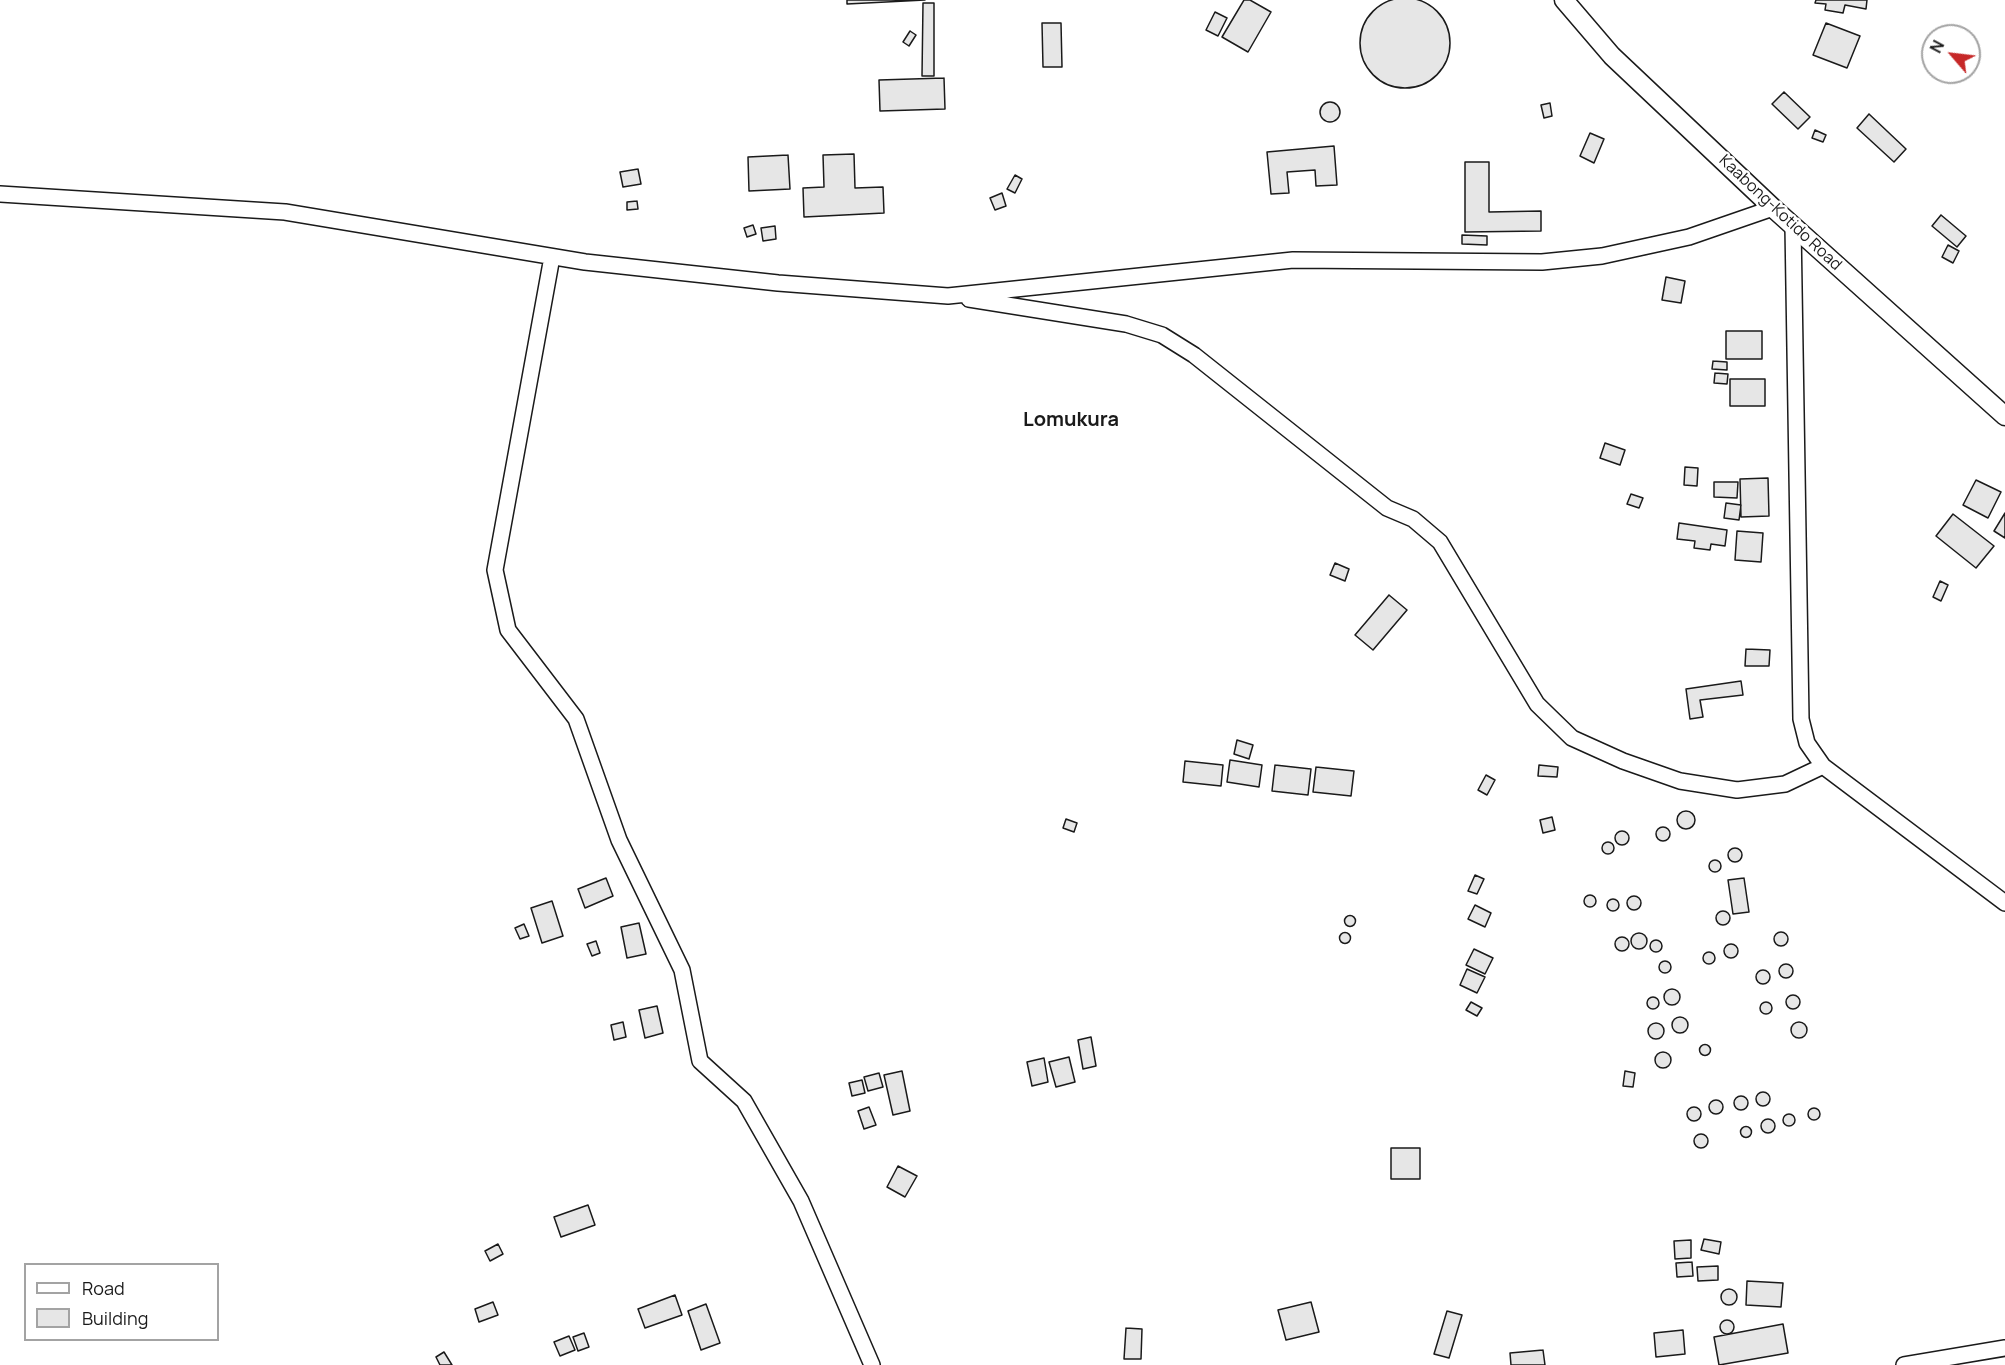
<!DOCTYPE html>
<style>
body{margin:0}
#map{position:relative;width:2005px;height:1365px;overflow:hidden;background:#fff;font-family:Manrope,sans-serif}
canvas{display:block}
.legend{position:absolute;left:24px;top:1263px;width:195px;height:78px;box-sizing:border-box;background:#fff;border:2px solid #a3a3a3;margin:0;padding:8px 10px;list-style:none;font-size:18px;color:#1a1a1a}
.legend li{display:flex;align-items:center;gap:12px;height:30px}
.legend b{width:30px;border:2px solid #a3a3a3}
.north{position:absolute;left:1921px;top:24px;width:60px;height:60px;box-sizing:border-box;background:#fff;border:2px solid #a3a3a3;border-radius:50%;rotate:298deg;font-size:16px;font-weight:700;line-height:24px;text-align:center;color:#1a1a1a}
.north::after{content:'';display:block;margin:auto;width:21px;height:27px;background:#c62828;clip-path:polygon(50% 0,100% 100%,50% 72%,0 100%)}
</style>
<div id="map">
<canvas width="2005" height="1365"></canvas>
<ul class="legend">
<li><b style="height:8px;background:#fff"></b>Road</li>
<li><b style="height:16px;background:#e6e6e6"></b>Building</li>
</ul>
<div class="north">N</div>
</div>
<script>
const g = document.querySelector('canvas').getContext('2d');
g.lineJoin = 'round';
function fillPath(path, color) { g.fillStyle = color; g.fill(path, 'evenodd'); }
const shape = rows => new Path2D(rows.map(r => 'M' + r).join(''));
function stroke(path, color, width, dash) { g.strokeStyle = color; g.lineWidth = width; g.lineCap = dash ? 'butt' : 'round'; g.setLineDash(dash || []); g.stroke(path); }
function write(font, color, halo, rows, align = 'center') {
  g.font = font + ' Manrope,sans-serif'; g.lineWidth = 4.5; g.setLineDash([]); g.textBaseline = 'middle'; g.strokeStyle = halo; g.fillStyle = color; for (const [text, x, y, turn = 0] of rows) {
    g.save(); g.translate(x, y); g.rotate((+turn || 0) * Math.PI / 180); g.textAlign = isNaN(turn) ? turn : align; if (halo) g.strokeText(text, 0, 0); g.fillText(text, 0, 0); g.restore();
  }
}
const building = shape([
 '1360 43a45 45 0 1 1 90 0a45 45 0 1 1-90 0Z',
 [847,0,925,0,847,4,847,0],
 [1244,0,1250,0,1271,12,1248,52,1222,37,1244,0],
 [1816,0,1867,0,1866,9,1845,5,1843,13,1825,10,1826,4,1815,3,1816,0],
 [923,3,934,3,934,76,922,76,923,3],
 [1215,12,1227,18,1218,36,1206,30,1215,12],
 [1042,23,1061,23,1062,67,1043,67,1042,23],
 [1826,23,1860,36,1847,68,1813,55,1826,23],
 [910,31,916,35,909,46,903,42,910,31],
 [944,78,945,109,880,111,879,80,944,78],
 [1784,92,1810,117,1798,129,1772,104,1784,92],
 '1320 112a10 10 0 1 1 20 0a10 10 0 1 1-20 0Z',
 [1550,103,1552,116,1544,118,1541,105,1550,103],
 [1869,114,1906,149,1894,162,1857,128,1869,114],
 [1815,130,1826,135,1823,142,1812,138,1815,130],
 [1590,133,1604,139,1594,163,1580,156,1590,133],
 [1334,146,1337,185,1316,186,1315,170,1287,172,1289,193,1271,194,1267,152,1334,146],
 [854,154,855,188,883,187,884,213,804,217,803,188,824,187,823,155,854,154],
 [788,155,790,189,749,191,748,157,788,155],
 [1465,162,1489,162,1489,212,1541,211,1541,231,1465,232,1465,162],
 [638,169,641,184,623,187,620,172,638,169],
 [1015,175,1022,179,1015,193,1007,189,1015,175],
 [1002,193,1006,206,995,210,990,198,1002,193],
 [637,201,638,209,627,210,627,202,637,201],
 [1941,215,1966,236,1957,247,1932,226,1941,215],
 [753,225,756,234,747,237,744,228,753,225],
 [775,226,776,239,763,241,761,228,775,226],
 [1462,235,1487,236,1487,245,1462,244,1462,235],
 [1948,245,1959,251,1953,263,1942,257,1948,245],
 [1666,277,1685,281,1681,303,1662,300,1666,277],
 [1726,331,1762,331,1762,359,1726,359,1726,331],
 [1713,361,1727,362,1727,370,1712,369,1713,361],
 [1715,373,1728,374,1727,384,1714,383,1715,373],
 [1730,379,1765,379,1765,406,1730,406,1730,379],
 [1605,443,1625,450,1620,465,1600,458,1605,443],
 [1685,467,1698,468,1697,486,1684,485,1685,467],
 [1768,478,1769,516,1741,517,1740,479,1768,478],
 [1976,480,2001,492,1988,518,1963,505,1976,480],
 [1714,482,1738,482,1737,498,1714,497,1714,482],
 [1631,494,1643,498,1639,508,1627,504,1631,494],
 [1726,503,1741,505,1739,520,1724,518,1726,503],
 [2005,513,2005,538,1994,531,2005,513],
 [1953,514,1994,546,1976,568,1936,536,1953,514],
 [1679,523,1727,530,1725,546,1711,544,1710,550,1694,548,1695,541,1677,539,1679,523],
 [1737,531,1763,533,1761,562,1735,560,1737,531],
 [1335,563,1349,569,1345,581,1330,575,1335,563],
 [1940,581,1948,585,1941,601,1933,597,1940,581],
 [1389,595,1407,610,1373,650,1355,635,1389,595],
 [1746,649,1770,650,1769,666,1745,666,1746,649],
 [1741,681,1743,695,1700,700,1703,717,1690,719,1686,689,1741,681],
 [1237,740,1253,745,1249,759,1234,754,1237,740],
 [1230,760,1262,765,1259,787,1227,782,1230,760],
 [1185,761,1223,765,1221,786,1183,782,1185,761],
 [1275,765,1311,769,1308,795,1272,791,1275,765],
 [1539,765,1558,767,1557,777,1538,776,1539,765],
 [1316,767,1354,771,1351,796,1313,792,1316,767],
 [1486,775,1495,780,1487,795,1478,790,1486,775],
 '1677 820a9 9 0 1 1 18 0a9 9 0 1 1-18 0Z',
 [1552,817,1555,830,1543,833,1540,820,1552,817],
 [1066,819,1077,823,1074,832,1063,828,1066,819],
 '1656 834a7 7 0 1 1 14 0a7 7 0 1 1-14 0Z',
 '1615 838a7 7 0 1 1 14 0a7 7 0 1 1-14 0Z',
 '1602 848a6 6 0 1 1 12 0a6 6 0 1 1-12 0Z',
 '1728 855a7 7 0 1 1 14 0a7 7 0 1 1-14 0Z',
 '1709 866a6 6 0 1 1 12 0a6 6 0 1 1-12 0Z',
 [1475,875,1484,879,1477,894,1468,891,1475,875],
 [606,878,613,896,585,908,578,889,606,878],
 [1744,878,1749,912,1733,914,1728,880,1744,878],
 '1584 901a6 6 0 1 1 12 0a6 6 0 1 1-12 0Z',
 '1627 903a7 7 0 1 1 14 0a7 7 0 1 1-14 0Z',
 '1607 905a6 6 0 1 1 12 0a6 6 0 1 1-12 0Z',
 [552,901,563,936,542,943,531,908,552,901],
 [1475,905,1491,913,1485,927,1468,919,1475,905],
 '1716 918a7 7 0 1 1 14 0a7 7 0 1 1-14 0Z',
 '1344.5 921a5.5 5.5 0 1 1 11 0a5.5 5.5 0 1 1-11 0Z',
 [639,923,646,954,627,958,621,927,639,923],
 [524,924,529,936,520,939,515,928,524,924],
 '1774 939a7 7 0 1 1 14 0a7 7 0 1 1-14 0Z',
 '1339.5 938a5.5 5.5 0 1 1 11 0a5.5 5.5 0 1 1-11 0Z',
 '1631 941a8 8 0 1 1 16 0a8 8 0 1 1-16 0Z',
 '1615 944a7 7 0 1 1 14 0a7 7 0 1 1-14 0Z',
 '1650 946a6 6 0 1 1 12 0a6 6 0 1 1-12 0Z',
 [596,941,600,953,592,956,587,944,596,941],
 '1724 951a7 7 0 1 1 14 0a7 7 0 1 1-14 0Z',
 [1474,949,1493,958,1485,974,1466,965,1474,949],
 '1703 958a6 6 0 1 1 12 0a6 6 0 1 1-12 0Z',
 '1659 967a6 6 0 1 1 12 0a6 6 0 1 1-12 0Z',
 '1779 971a7 7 0 1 1 14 0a7 7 0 1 1-14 0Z',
 [1467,969,1485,977,1477,993,1460,985,1467,969],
 '1756 977a7 7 0 1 1 14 0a7 7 0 1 1-14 0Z',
 '1664 997a8 8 0 1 1 16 0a8 8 0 1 1-16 0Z',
 '1786 1002a7 7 0 1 1 14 0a7 7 0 1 1-14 0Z',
 '1647 1003a6 6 0 1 1 12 0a6 6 0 1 1-12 0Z',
 '1760 1008a6 6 0 1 1 12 0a6 6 0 1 1-12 0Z',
 [1471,1002,1482,1008,1477,1016,1466,1010,1471,1002],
 [657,1006,663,1033,645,1038,639,1010,657,1006],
 '1672 1025a8 8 0 1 1 16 0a8 8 0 1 1-16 0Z',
 [623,1022,626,1037,614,1040,611,1025,623,1022],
 '1791 1030a8 8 0 1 1 16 0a8 8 0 1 1-16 0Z',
 '1648 1031a8 8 0 1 1 16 0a8 8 0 1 1-16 0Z',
 [1091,1037,1096,1066,1083,1069,1078,1040,1091,1037],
 '1699.5 1050a5.5 5.5 0 1 1 11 0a5.5 5.5 0 1 1-11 0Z',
 '1655 1060a8 8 0 1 1 16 0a8 8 0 1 1-16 0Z',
 [1069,1057,1075,1082,1056,1087,1049,1062,1069,1057],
 [1044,1058,1048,1082,1032,1086,1027,1062,1044,1058],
 [902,1071,910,1111,893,1115,884,1075,902,1071],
 [1625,1071,1635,1073,1633,1087,1623,1086,1625,1071],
 [879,1073,883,1087,868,1091,864,1077,879,1073],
 [862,1080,865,1093,852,1096,849,1083,862,1080],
 '1756 1099a7 7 0 1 1 14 0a7 7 0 1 1-14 0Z',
 '1734 1103a7 7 0 1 1 14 0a7 7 0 1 1-14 0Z',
 '1709 1107a7 7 0 1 1 14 0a7 7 0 1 1-14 0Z',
 [869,1107,876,1125,864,1129,858,1111,869,1107],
 '1687 1114a7 7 0 1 1 14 0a7 7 0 1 1-14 0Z',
 '1808 1114a6 6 0 1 1 12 0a6 6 0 1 1-12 0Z',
 '1783 1120a6 6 0 1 1 12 0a6 6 0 1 1-12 0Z',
 '1761 1126a7 7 0 1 1 14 0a7 7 0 1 1-14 0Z',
 '1740.5 1132a5.5 5.5 0 1 1 11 0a5.5 5.5 0 1 1-11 0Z',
 '1694 1141a7 7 0 1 1 14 0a7 7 0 1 1-14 0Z',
 [1391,1148,1420,1148,1420,1179,1391,1179,1391,1148],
 [898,1166,917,1176,905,1197,887,1187,898,1166],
 [588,1205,595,1225,561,1237,554,1217,588,1205],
 [1704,1239,1721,1242,1719,1254,1701,1250,1704,1239],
 [1691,1240,1691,1258,1675,1259,1674,1241,1691,1240],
 [498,1244,503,1254,490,1261,485,1251,498,1244],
 [1692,1262,1693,1276,1677,1277,1676,1263,1692,1262],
 [1718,1266,1718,1280,1698,1281,1697,1267,1718,1266],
 [1747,1281,1783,1283,1781,1307,1746,1305,1747,1281],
 '1721 1297a8 8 0 1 1 16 0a8 8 0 1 1-16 0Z',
 [675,1295,682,1315,645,1328,638,1309,675,1295],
 [493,1302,498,1315,479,1322,475,1309,493,1302],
 [1311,1302,1319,1332,1286,1340,1278,1310,1311,1302],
 [706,1304,720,1343,701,1350,688,1311,706,1304],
 [1447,1311,1462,1315,1449,1358,1434,1354,1447,1311],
 '1720 1327a7 7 0 1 1 14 0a7 7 0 1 1-14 0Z',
 [1783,1324,1788,1353,1719,1365,1714,1337,1783,1324],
 [1126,1328,1142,1329,1141,1359,1124,1359,1126,1328],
 [1683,1330,1685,1354,1656,1357,1654,1333,1683,1330],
 [584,1333,589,1347,578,1351,573,1337,584,1333],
 [569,1336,575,1350,560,1356,554,1342,569,1336],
 [1543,1350,1545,1365,1511,1365,1510,1353,1543,1350],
 [444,1352,452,1365,440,1365,436,1357,444,1352]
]);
fillPath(building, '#e6e6e6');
stroke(building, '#1a1a1a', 1.5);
const minor = shape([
 [0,194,285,212,585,262,778,283,948,296,1293,260,1542,262,1602,256,1689,237,1773,208],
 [1793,226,1801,719,1807,743,1823,766,2005,903],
 [552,257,495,570,508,630,576,719,619,840,682,970,700,1061,744,1101,801,1201,872,1365],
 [969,299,1126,324,1162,335,1194,355,1387,508,1413,519,1440,542,1537,704,1572,738,1623,761,1680,781,1737,790,1785,784,1823,766],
 [1904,1365,2005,1348]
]);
const tertiary = shape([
 [1564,0,1612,56,1773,208,2005,416]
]);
stroke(minor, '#1a1a1a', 18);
stroke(tertiary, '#1a1a1a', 21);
stroke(minor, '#fff', 15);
stroke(tertiary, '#fff', 18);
write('16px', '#1a1a1a', '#fff', [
 ["Kaabong-Kotido Road",1780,213,43]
]);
write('bold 20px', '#1a1a1a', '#fff', [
 ["Lomukura",1071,420]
]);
</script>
